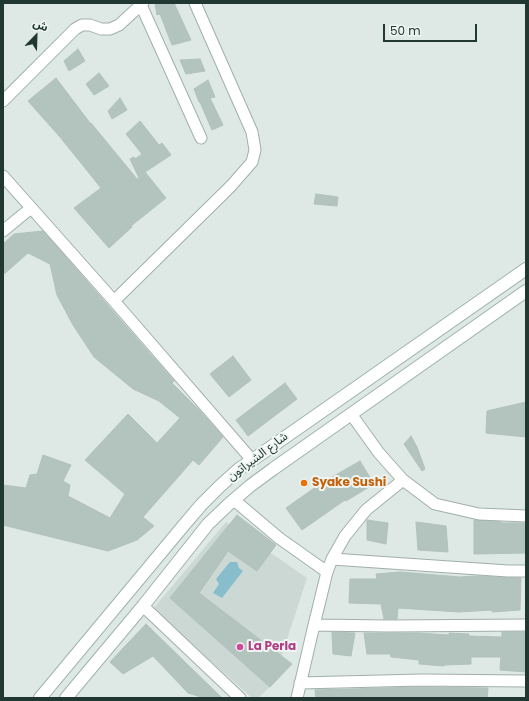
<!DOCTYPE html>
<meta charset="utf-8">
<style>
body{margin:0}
#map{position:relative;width:529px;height:701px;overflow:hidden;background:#dee8e4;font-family:Poppins,"Noto Sans Arabic",sans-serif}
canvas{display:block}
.frame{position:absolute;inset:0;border:4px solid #203732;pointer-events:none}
.north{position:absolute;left:16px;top:16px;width:40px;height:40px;-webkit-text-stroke:3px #eef5f2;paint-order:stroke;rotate:23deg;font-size:11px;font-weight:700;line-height:16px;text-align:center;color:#203732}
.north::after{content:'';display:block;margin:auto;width:14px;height:18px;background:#203732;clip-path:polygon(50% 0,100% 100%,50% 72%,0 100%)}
.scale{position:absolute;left:383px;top:24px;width:94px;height:18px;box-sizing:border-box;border:2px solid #203732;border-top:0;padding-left:5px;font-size:12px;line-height:14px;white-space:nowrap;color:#203732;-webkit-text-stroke:3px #eef5f2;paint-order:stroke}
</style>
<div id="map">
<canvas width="529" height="701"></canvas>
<div class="frame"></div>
<div class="north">ش</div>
<div class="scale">50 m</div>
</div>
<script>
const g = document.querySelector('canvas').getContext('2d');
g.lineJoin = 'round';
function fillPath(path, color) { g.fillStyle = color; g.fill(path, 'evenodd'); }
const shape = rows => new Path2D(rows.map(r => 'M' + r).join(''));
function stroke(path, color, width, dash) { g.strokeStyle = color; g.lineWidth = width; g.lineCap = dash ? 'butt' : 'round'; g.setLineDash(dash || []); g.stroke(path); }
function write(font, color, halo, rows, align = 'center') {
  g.font = font + ' Poppins,"Noto Sans Arabic",sans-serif'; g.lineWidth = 4; g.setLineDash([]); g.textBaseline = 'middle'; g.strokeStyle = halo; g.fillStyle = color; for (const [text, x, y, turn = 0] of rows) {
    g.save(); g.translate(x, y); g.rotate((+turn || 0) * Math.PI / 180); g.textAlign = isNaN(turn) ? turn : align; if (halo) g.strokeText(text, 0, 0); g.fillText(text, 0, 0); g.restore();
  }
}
fillPath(shape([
 [226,522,307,578,272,685,258,698,252,698,153,609]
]), '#ccd8d3');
fillPath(shape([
 [230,562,237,562,239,568,243,571,222,598,213,593,219,584,216,579]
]), '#88becb');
const building = shape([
 [155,3,174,3,191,40,172,45,160,14,157,15,155,3],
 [78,49,85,61,69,71,64,61,78,49],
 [200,59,205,71,186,74,180,60,200,59],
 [99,73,109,86,94,95,86,84,99,73],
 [56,78,90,123,91,123,137,179,139,178,130,159,134,157,135,159,142,154,126,134,140,121,159,145,162,143,171,155,145,172,166,198,131,226,132,227,109,248,74,208,101,188,60,137,28,101,56,78],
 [208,80,215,97,210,98,223,125,212,130,200,102,199,102,194,89,208,80],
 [120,98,127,110,112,119,108,111,120,98],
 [316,194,338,197,337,206,314,204,316,194],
 [43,231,174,381,172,383,199,410,223,437,199,465,193,460,143,517,154,526,137,540,108,551,3,525,3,485,26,488,30,475,37,474,43,455,71,465,63,481,70,485,68,496,110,518,125,494,85,460,128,414,157,443,180,418,159,401,133,389,94,357,73,325,57,295,50,264,28,253,3,275,3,244,14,234,43,231],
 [233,356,251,380,229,397,210,374,233,356],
 [285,383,297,399,248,436,236,420,285,383],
 [526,402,526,437,486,433,487,411,526,402],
 [411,436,417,447,425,469,422,471,404,444,411,436],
 [360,461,374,484,346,501,345,500,302,530,286,508,320,484,360,461],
 [237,515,276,545,257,571,228,551,199,593,292,664,270,687,170,598,237,515],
 [367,520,388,523,386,544,367,540,367,520],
 [474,520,501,522,501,523,526,523,526,553,474,554,474,520],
 [416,522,446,526,448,552,418,550,416,522],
 [400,572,460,577,475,576,521,578,520,610,492,612,492,610,459,612,398,608,397,619,384,619,381,604,349,603,350,579,377,579,376,574,400,572],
 [146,624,222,698,204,698,188,693,153,656,123,674,110,662,146,624],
 [332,632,355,633,351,656,333,654,332,632],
 [502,632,526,632,526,672,500,670,501,657,471,657,471,664,444,665,444,666,419,664,419,660,391,657,390,654,367,654,364,633,418,633,449,635,449,633,469,634,469,636,502,637,502,632],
 [421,687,488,688,487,698,316,698,315,690,421,687]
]);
fillPath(building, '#b3c3bd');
stroke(building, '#b1c1bb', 1);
const street = shape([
 [141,5,201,138],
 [3,101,75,29,82,25,90,25,101,29,110,29,119,25,143,3],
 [3,176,114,301,252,460],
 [3,231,31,208],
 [114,301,231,186,252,162,255,150,252,132,195,3],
 [351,414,379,453,403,480,435,504,479,514,526,516],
 [234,500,279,538,327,572],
 [332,559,508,571,526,571],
 [143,606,240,698],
 [314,625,389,626,526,625],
 [300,683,421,680,526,681],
 [297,698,314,625,327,572,332,559,345,536,366,510,403,480]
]);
const secondary = shape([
 [40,698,184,525,201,505,220,486,239,469,261,454,526,269],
 [66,698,143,606,208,524,229,504,250,486,273,469,526,291]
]);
stroke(street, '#a1afab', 13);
stroke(secondary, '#9eb3ac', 14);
stroke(street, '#fff', 11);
stroke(secondary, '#fff', 12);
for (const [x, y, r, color] of [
 [304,483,4,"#e8710a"],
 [240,647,4,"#d1479c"]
]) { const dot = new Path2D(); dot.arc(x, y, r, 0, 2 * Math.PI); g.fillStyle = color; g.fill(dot); stroke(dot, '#eef5f2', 1.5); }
write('12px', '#203732', '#eef5f2', [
 ["شارع الشيراتون",258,457,-37]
]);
write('bold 12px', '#c56008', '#eef5f2', [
 ["Syake Sushi",312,483]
], 'left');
write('bold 12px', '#b23c85', '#eef5f2', [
 ["La Perla",248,647]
], 'left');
</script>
